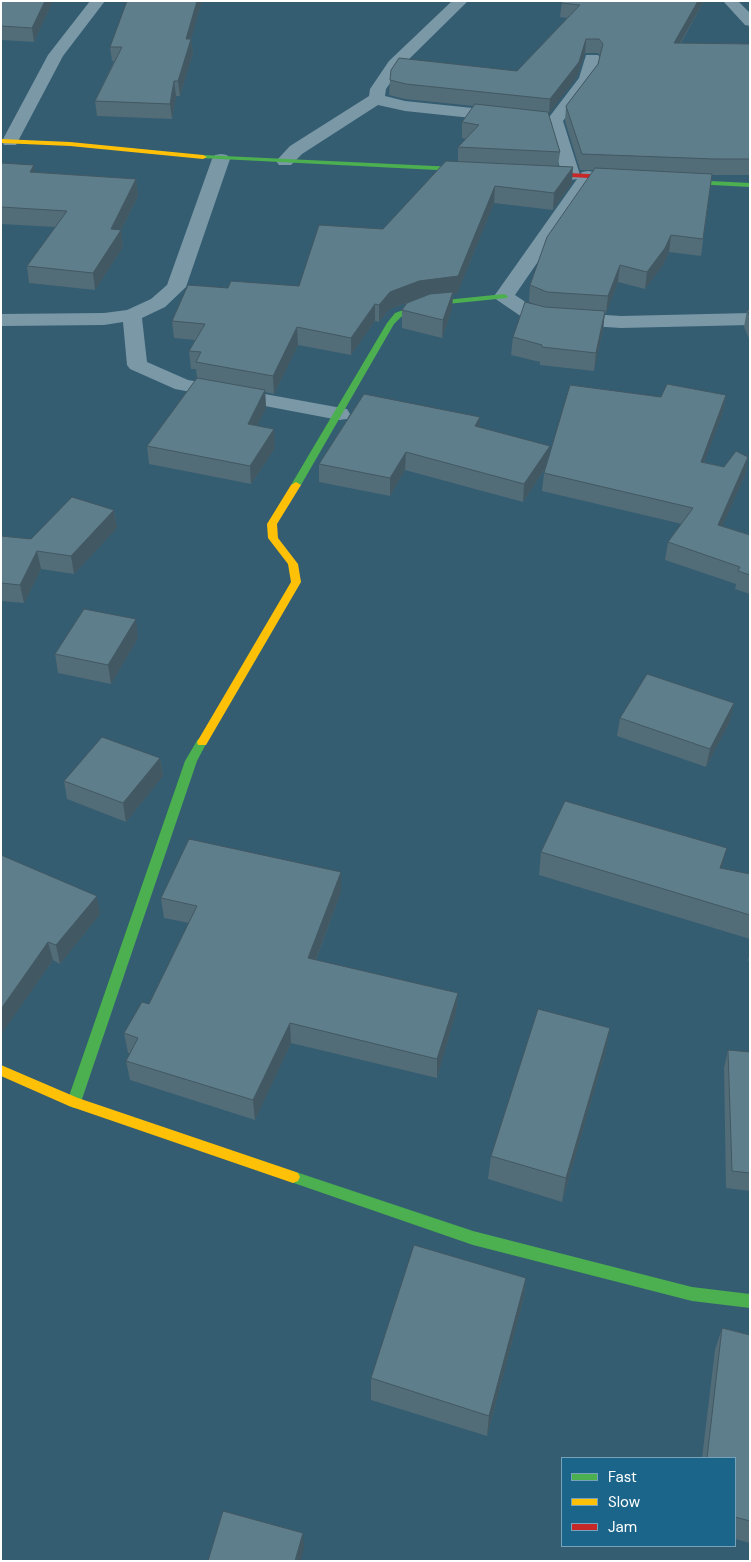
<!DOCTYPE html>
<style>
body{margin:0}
#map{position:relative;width:751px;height:1562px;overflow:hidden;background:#345d71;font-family:"DM Sans",sans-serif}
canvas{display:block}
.frame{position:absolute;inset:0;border:2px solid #fff;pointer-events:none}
.legend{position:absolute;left:561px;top:1457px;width:175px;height:90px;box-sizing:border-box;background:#1b658a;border:1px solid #76a3b9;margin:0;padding:6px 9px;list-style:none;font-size:15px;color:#fff}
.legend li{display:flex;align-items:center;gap:10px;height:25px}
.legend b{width:25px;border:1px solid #76a3b9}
</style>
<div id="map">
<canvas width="751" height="1562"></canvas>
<div class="frame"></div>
<ul class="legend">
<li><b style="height:6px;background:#4caf50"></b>Fast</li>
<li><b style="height:6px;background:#ffc107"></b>Slow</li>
<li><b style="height:6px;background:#c62828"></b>Jam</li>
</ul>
</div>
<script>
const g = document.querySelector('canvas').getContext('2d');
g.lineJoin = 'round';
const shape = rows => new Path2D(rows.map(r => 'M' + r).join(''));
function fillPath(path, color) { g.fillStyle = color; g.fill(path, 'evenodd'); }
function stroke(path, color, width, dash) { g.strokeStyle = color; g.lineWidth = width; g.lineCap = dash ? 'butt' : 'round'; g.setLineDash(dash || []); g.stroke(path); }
fillPath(shape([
 [90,1,105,1,63,56,16,145,4,145,2,141,48,55,90,1],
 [452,1,468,1,401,67,386,89,385,96,405,101,550,116,579,78,586,55,598,55,600,58,595,78,563,121,580,175,577,179,571,180,565,179,562,175,548,126,405,111,378,105,302,154,291,165,279,165,276,161,290,146,369,96,370,89,389,61,452,1],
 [723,1,738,1,750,13,750,26,745,25,723,1],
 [221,154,227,155,230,159,186,287,165,307,142,318,147,362,188,380,347,409,350,414,347,419,339,420,175,389,130,369,127,365,123,322,104,325,1,326,1,314,104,313,127,310,151,299,167,285,212,159,215,155,221,154],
 [588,171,594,172,597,176,515,295,536,309,545,311,621,316,750,313,750,325,621,328,544,323,522,317,497,300,494,296,497,292,582,172,588,171]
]), '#7b98a6');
fillPath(shape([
 [203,155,476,168,480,170,476,172,201,158,201,156,203,155],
 [671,179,750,183,750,187,674,183,670,181,671,179],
 [504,294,508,296,507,298,427,306,401,317,394,324,301,485,296,488,293,487,291,485,387,323,395,313,426,302,504,294],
 [202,738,207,742,197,761,81,1102,79,1106,74,1108,69,1106,67,1102,185,761,198,739,202,738],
 [293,1171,473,1231,692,1287,750,1294,750,1308,692,1301,473,1245,288,1181,286,1177,288,1173,293,1171]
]), '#4caf50');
fillPath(shape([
 [1,139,70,142,203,155,207,157,203,159,70,146,1,143,1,139],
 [296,482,301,485,277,524,278,538,298,564,301,582,206,745,198,745,197,742,291,582,288,564,268,538,267,524,291,485,296,482],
 [1,1065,78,1098,293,1171,298,1173,300,1177,298,1181,293,1183,69,1106,1,1076,1,1065]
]), '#ffc107');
fillPath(shape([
 [531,171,626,176,630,178,626,180,534,175,531,175,531,171]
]), '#c62828');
fillPath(shape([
 [1,1,53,1,34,42,1,40],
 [127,1,202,1,191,39,193,53,180,96,176,96,172,119,97,116,95,101,114,61,112,61,110,47],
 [562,1,704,1,681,43,750,44,750,175,712,175,701,256,669,252,663,265,645,289,618,282,606,313,605,313,603,329,594,371,540,365,540,362,511,355,513,337,534,304,529,302,530,285,594,170,580,170,565,121,566,106,598,64,600,56,598,53,585,53,577,77,548,114,560,152,558,166,572,183,553,210,494,203,457,294,453,294,452,309,442,338,402,328,402,310,420,298,390,309,379,322,375,321,351,355,298,345,274,394,265,392,266,408,257,426,275,448,251,484,149,464,147,446,197,378,196,369,191,369,189,351,195,340,174,338,172,321,228,288,299,286,383,229,458,161,458,147,466,139,462,138,462,122,474,106,405,99,389,95,390,80,517,71,567,18,560,17],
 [1,163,35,172,136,179,138,196,121,230,123,247,95,290,29,283,27,266,55,227,1,224],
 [747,310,750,310,750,341,744,327],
 [726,395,723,412,704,462,724,467,748,457,745,475,722,526,750,535,750,594,735,589,736,584,665,560,668,542,682,524,542,491,544,473,545,469,523,502,405,470,390,496,319,482,319,464,480,417,479,427,549,455,661,397],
 [114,510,117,528,74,574,41,569,24,603,1,601,1,536,31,539],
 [138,638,111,684,58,673,55,654],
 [620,718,730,721,706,767,617,736],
 [160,758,163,776,126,822,67,799,64,781],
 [541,852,722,868,750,874,750,939,539,875],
 [1,855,100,914,60,964,53,960,2,1033],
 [341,892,316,960,458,993,456,1012,437,1078,291,1043,255,1120,130,1080,126,1061,130,1053,128,1053,124,1033,149,1004,189,923,164,918,161,898],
 [750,950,750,961,748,961],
 [610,1028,605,1053,562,1202,488,1179,491,1156],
 [728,1050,750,1052,750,1191,726,1188,724,1068],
 [526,1278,523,1301,487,1436,371,1400,371,1378],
 [722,1328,750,1335,750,1543,735,1539,735,1458,702,1458,715,1350]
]), '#526c78');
fillPath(shape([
 [45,1,53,1,34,42,32,28],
 [197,1,202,1,187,53,186,39],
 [698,1,704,1,672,57,674,43],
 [191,39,193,53,180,96,178,81],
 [586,39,585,53,577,77,549,114,550,99],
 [174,81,176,96,172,119,170,104],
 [34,165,36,181,30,172],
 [573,167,572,183,553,210,554,193],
 [136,179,138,196,121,230,123,247,95,290,93,273,111,229],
 [495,186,494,203,457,294,453,294,452,309,442,338,443,320,452,294,419,298,390,309,379,322,379,305,390,292],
 [671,235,669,252,663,265,645,289,647,272],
 [620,265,618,282,606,313,608,296],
 [375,304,375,321,351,355,351,338],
 [605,311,603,329,594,371,596,353],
 [297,327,298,345,274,394,273,376],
 [265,390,266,408,249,443,248,424],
 [726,395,723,412,698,479,701,462],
 [480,417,479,435,475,426],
 [274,429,275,448,251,484,250,466],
 [550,446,548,464,523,502,524,484],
 [406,452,405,470,390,496,390,478],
 [748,457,745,475,715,543,718,525],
 [114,510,117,528,74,574,71,556],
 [37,551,41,569,24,603,20,585],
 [136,619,138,638,111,684,108,665],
 [734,703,730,721,706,767,710,749],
 [160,758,163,776,126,822,123,803],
 [727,848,721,871,720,868],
 [341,872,341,892,309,978,308,958],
 [97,896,100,914,60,964,56,945],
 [48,942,53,960,2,1033,1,1009],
 [458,993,456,1012,437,1078,437,1059],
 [290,1023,291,1043,255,1120,253,1100],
 [610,1028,605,1053,562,1202,566,1178],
 [526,1278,523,1301,487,1436,489,1416],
 [303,1533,304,1547,301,1561,295,1561]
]), '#425862');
const building = shape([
 [1,1,45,1,32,28,1,26,1,1],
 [127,1,197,1,186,39,191,39,178,81,174,81,170,104,95,101,122,47,110,47,127,1],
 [562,1,698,1,674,43,750,44,750,159,715,159,582,154,566,106,598,64,603,44,599,39,586,39,579,62,550,99,406,84,390,80,391,70,399,58,517,71,580,5,561,3,562,1],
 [475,104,548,112,560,152,458,147,479,125,462,122,475,104],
 [446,161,573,167,554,193,495,186,458,276,419,281,390,292,379,305,375,304,351,338,297,327,273,376,196,362,201,352,189,351,205,324,172,321,188,285,228,288,231,281,299,286,319,225,383,229,446,161],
 [1,163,34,165,30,172,136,179,111,229,121,230,93,273,27,266,67,211,1,207,1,163],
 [595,168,712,174,703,239,671,235,665,248,647,272,620,265,608,296,547,292,530,285,547,237,595,168],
 [453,292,443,320,402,310,407,303,430,294,453,292],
 [525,302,545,307,605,311,596,353,542,347,542,345,513,337,525,302],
 [747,310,750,310,750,316,747,310],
 [197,378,265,390,248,424,274,429,250,466,147,446,197,378],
 [667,384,726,395,701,462,724,467,736,451,748,457,718,525,750,535,750,575,738,571,740,567,668,542,693,508,544,473,570,385,661,397,667,384],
 [364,394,480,417,475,426,550,446,524,484,406,452,390,478,319,464,364,394],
 [72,497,114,510,71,556,37,551,20,585,1,583,1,536,31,539,72,497],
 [84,609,136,619,108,665,55,654,84,609],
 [647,674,734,703,710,749,620,718,647,674],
 [102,737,160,758,123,803,64,781,102,737],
 [565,801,727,848,720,868,750,874,750,915,541,852,565,801],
 [189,839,341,872,308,958,458,993,437,1059,290,1023,253,1100,126,1061,138,1038,124,1033,142,1002,149,1004,197,906,161,898,189,839],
 [1,855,97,896,56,945,48,942,1,1009,1,855],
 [538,1009,610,1028,566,1178,491,1156,538,1009],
 [728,1050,750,1052,750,1173,732,1171,728,1050],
 [414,1245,526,1278,489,1416,371,1378,414,1245],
 [722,1328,750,1335,750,1521,735,1517,735,1458,707,1458,722,1328],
 [223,1511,303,1533,295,1561,208,1561,223,1511]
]);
fillPath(building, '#5f7e8c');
stroke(building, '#425862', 1);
</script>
